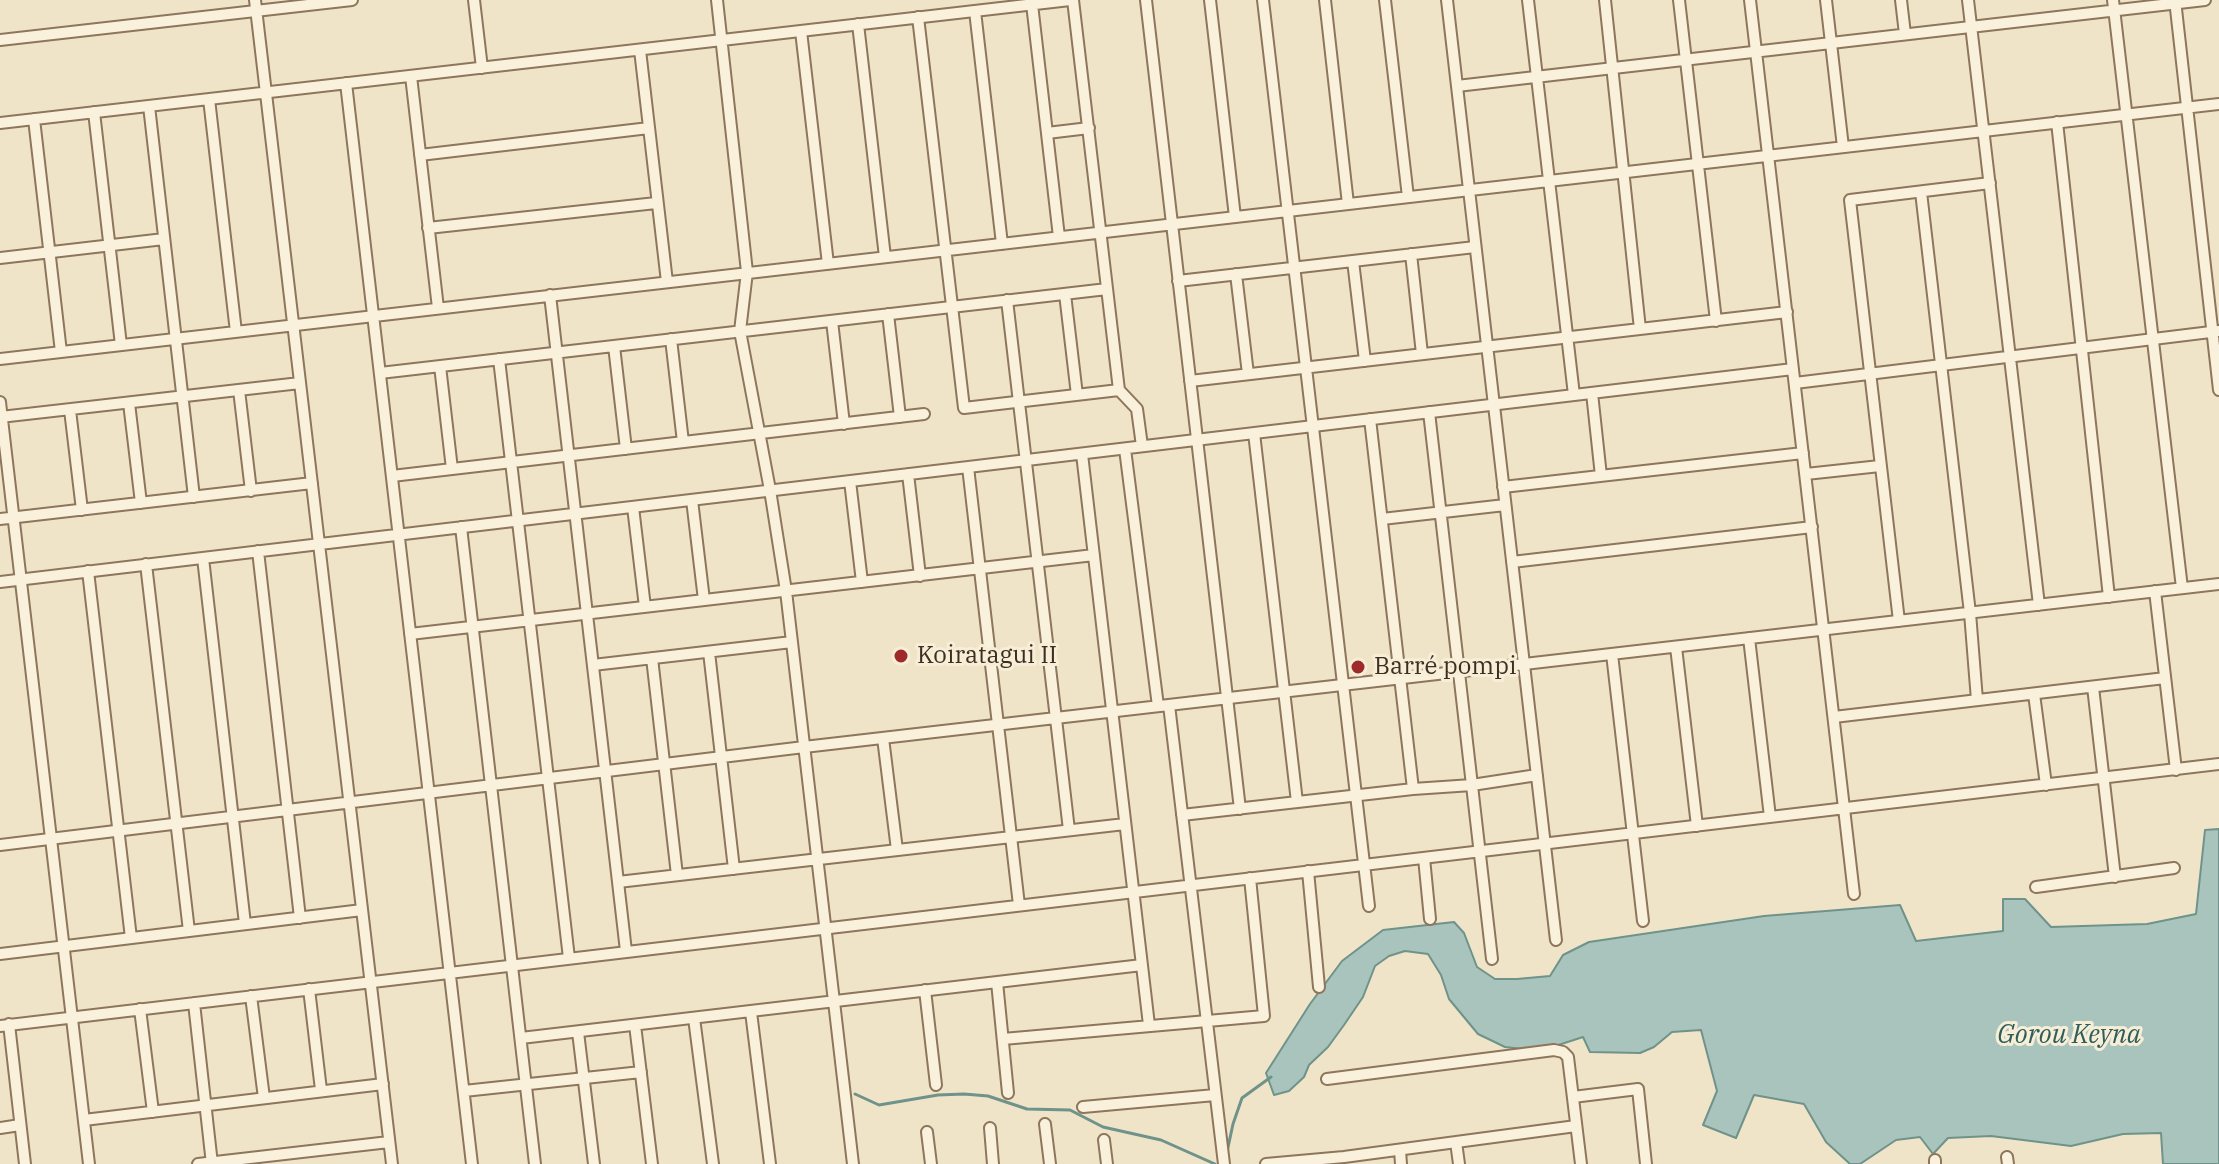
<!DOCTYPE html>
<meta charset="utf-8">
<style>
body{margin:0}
canvas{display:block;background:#f0e4c8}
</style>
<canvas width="2219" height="1164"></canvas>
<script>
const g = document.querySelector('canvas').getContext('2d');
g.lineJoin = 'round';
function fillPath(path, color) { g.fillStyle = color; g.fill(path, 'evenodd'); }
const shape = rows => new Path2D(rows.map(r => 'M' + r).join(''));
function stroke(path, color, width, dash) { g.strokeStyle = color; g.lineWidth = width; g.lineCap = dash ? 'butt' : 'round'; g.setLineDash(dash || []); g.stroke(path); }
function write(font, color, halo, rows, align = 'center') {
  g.font = font + ' "IBM Plex Serif",serif'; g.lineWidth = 6; g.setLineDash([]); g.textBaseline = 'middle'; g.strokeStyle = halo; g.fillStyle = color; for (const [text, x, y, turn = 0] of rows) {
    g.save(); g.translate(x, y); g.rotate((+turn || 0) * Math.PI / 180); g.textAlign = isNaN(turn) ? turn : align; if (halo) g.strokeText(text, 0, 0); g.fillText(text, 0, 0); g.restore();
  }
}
const water = shape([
 [2219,829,2219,1164,2163,1164,2161,1133,2123,1134,2071,1146,1991,1136,1948,1138,1933,1154,1920,1137,1896,1140,1860,1164,1850,1164,1826,1142,1804,1104,1754,1095,1736,1138,1703,1125,1717,1091,1701,1030,1672,1032,1654,1047,1640,1053,1590,1052,1583,1037,1540,1051,1505,1047,1478,1034,1449,999,1441,975,1428,954,1405,951,1389,956,1375,966,1363,997,1344,1025,1328,1047,1309,1065,1304,1077,1289,1091,1274,1095,1266,1073,1310,1004,1342,961,1383,930,1454,922,1464,933,1477,967,1495,979,1517,979,1550,976,1563,955,1589,942,1764,916,1900,905,1916,941,2003,931,2003,899,2025,899,2051,927,2147,924,2196,914,2205,830,2219,829]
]);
fillPath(water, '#a9c4bc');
stroke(water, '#6f938a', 2);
stroke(shape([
 [855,1094,879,1105,938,1095,964,1094,988,1096,1027,1109,1070,1110,1103,1127,1161,1140,1215,1164],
 [1227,1152,1233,1124,1242,1098,1271,1077]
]), '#6f938a', 3);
const minor = shape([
 [255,0,392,1164],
 [474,0,482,68],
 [717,0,747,272,740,331,770,490,786,591,853,1164],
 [1073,0,1119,390,1137,409,1142,446],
 [1146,0,1240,809],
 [1210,0,1235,217],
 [1263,0,1369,906],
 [1325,0,1348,204],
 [1385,0,1408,197],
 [1447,0,1556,940],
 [1528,0,1574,395],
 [1605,0,1640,329],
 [1679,0,1716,321],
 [1750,0,1854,894],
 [1826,0,1843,147],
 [1901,0,1905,34],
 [1968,0,2039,605],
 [2113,0,2182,588],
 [2175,0,2219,390],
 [1032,4,1059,237],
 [975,11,1002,244],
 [918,17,964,408,1119,390],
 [858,24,885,257],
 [801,31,828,264],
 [0,40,352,0],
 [640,50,667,282],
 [411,76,438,308],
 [346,83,472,1164],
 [1457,86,2205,0],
 [209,99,236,332],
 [149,106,194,497],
 [94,112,121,345],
 [34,119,61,352],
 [2057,122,2109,597],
 [0,123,1070,0],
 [1047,133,1089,128],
 [420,155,649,128],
 [1921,192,1970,613,1977,700],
 [428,228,656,203],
 [1411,254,1422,354],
 [0,258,164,239],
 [1353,261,1365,361],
 [1236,274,1248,374],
 [1178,281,1475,247],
 [1065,294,1077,395],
 [550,295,626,951],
 [1007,300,1069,830],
 [888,314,900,417],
 [832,321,844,424],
 [671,339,683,442],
 [614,346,626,449],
 [0,359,2219,104],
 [499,359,569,958],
 [440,366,452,469],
 [380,373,1107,289],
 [1190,381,1787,312],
 [1795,383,2219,331],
 [239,390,251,491],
 [1592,393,1601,476],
 [0,402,89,1164],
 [129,403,141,503],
 [70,410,82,510],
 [1429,412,1492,959],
 [0,417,300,383],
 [1370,419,1413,789],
 [1254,433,1297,802],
 [1125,449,1158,706],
 [1082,454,1149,1025],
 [968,467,1019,905],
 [908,474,920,576],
 [1806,474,1880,466],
 [392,476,924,414],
 [850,481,862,582],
 [1503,487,1803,453],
 [692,500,704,600],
 [633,507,645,607],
 [0,519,312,483],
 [1382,519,1505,505],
 [461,527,535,1164],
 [258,551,300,918],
 [203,558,245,924],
 [1512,562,1812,527],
 [146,564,189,931],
 [88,571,131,938],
 [0,582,1793,369],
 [2155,591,2176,770],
 [1899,621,1850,200,1990,183],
 [410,634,1094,555],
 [1749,638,1770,817],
 [1676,647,1697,826],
 [709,652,734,869],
 [1612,654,1643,921],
 [652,658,677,875],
 [593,665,792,642],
 [2093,687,2115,877],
 [2034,694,2046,785],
 [1169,705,1224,1164],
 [1834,717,2165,678],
 [883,738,897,850],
 [1182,815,1413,789,1472,785,1537,775],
 [0,845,804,747,2219,584],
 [1424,858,1430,919],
 [1308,871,1319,987],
 [618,882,1125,824],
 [2036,887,2174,868],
 [0,954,362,910],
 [997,982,1008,1093],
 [309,989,321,1090],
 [925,990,936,1085],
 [251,996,264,1098],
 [194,1003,212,1164],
 [140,1009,153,1112],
 [751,1012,770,1164],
 [694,1018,713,1164],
 [9,1024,25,1164],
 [635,1025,652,1164],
 [0,1026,2219,764],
 [578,1032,594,1164],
 [521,1038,1142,965],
 [1003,1039,1264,1016,1250,878],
 [1327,1079,1554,1050,1563,1052,1568,1057,1581,1164],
 [464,1091,641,1072],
 [1573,1097,1638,1089,1646,1164],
 [1083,1107,1215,1095],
 [84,1120,383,1084],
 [1045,1124,1050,1164],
 [0,1128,20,1125],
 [990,1128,993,1164],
 [927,1132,931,1164],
 [1104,1140,1107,1164],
 [1456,1142,1459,1164],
 [1400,1150,1401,1164],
 [2007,1157,2008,1164],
 [1935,1160,1935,1164],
 [198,1164,389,1142],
 [1266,1164,1344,1157,1576,1126]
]);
stroke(minor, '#8d765c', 14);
stroke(minor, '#faf1dc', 10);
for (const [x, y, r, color] of [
 [901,656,8,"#9e2a2b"],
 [1358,667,8,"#9e2a2b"]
]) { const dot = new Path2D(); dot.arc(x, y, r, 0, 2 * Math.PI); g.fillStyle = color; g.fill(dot); stroke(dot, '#f7eed8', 3); }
write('24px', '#3d2e20', '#f7eed8', [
 ["Koiratagui II",917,656],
 ["Barré pompi",1374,667]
], 'left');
write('italic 26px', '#2f5d5a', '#f7eed8', [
 ["Gorou Keyna",2069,1035]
]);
</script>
